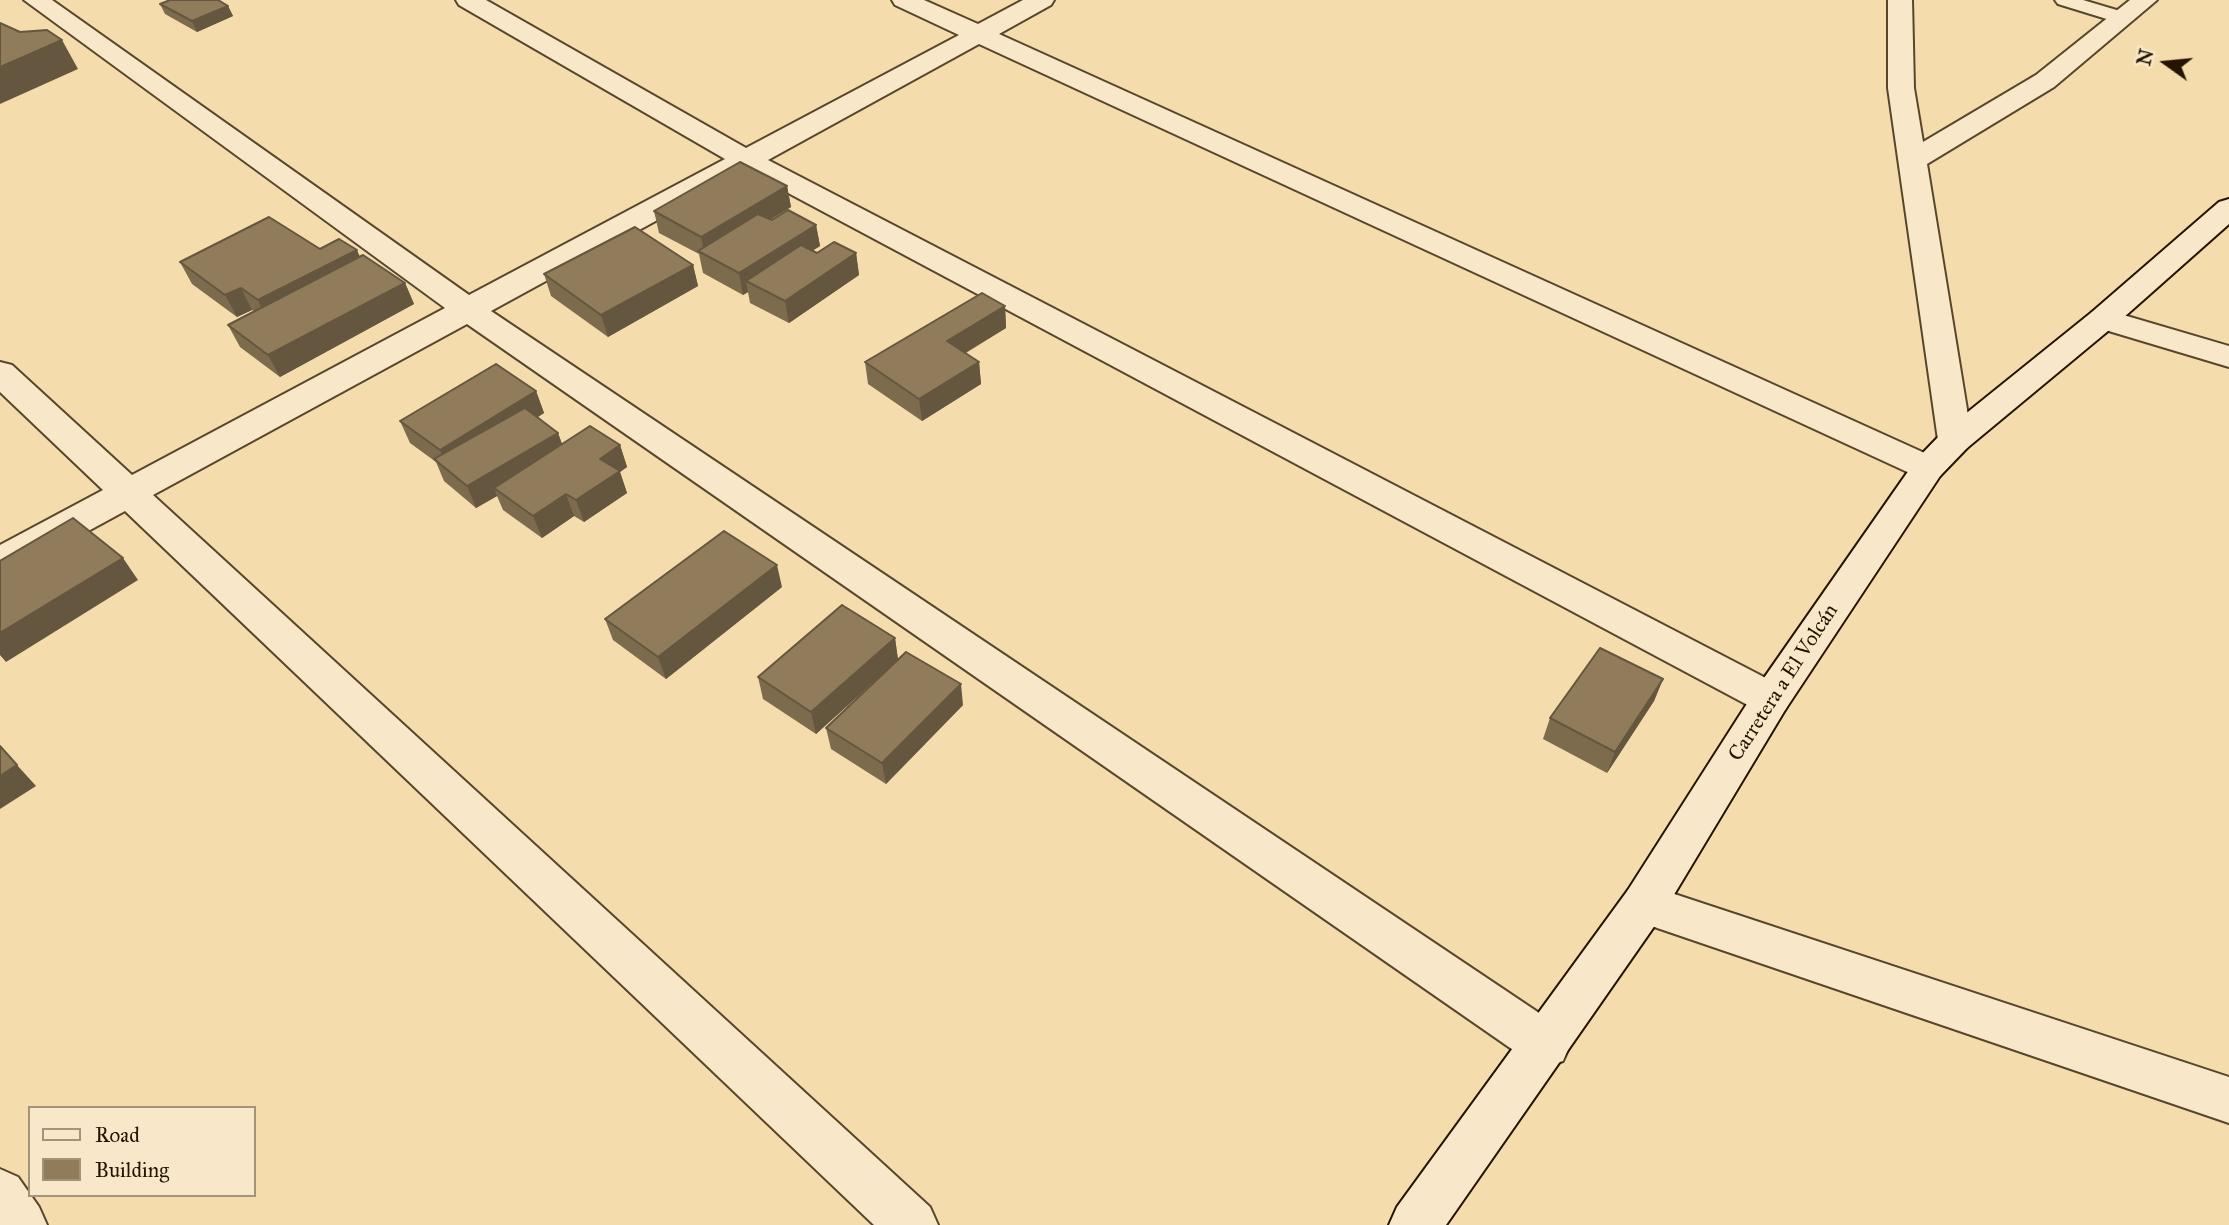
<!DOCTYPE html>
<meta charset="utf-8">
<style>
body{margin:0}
#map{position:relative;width:2229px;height:1225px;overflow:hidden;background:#f4dcac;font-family:"IM FELL Great Primer",serif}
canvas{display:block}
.legend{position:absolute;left:28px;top:1106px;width:228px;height:91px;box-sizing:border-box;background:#f8e8c9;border:2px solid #a39379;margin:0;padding:9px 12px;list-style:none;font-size:21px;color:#241401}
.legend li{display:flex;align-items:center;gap:14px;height:35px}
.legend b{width:35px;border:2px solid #a39379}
.north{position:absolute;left:2131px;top:28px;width:70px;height:70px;-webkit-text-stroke:5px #f8e8c9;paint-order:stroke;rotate:285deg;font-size:19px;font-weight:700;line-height:28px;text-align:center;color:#241401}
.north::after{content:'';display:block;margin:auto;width:24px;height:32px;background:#241401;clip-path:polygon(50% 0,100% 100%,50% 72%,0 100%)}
</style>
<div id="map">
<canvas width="2229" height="1225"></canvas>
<ul class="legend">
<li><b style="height:9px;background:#f8e8c9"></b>Road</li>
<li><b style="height:19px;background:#907c5a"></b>Building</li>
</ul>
<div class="north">N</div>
</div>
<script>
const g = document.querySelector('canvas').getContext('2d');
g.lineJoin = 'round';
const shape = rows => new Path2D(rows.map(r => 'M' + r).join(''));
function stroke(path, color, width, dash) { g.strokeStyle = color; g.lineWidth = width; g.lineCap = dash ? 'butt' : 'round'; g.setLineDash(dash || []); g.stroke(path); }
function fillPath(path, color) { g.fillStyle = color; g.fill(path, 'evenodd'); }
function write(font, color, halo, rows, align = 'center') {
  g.font = font + ' "IM FELL Great Primer",serif'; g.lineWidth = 6; g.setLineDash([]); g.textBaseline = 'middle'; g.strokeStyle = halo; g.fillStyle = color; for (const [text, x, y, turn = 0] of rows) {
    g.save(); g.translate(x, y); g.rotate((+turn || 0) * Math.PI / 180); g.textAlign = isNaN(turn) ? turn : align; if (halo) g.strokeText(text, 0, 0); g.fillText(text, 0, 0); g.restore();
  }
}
const lane = shape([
 [2055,0,2083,0,2130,14,2132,18,2123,24,2058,4,2055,0]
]);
const street = shape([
 [24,0,52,0,469,295,725,159,459,5,456,0,486,0,746,148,959,35,895,5,892,0,924,0,978,24,1023,0,1054,0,1051,5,999,34,1940,460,1946,468,1940,476,1928,480,1916,476,979,44,768,160,1785,688,1791,699,1785,710,1771,715,1757,710,747,171,491,311,1563,1029,1570,1045,1563,1061,1546,1067,1529,1061,467,324,153,495,930,1207,938,1225,874,1225,125,511,13,572,0,575,0,545,103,490,0,392,0,362,12,365,132,475,445,308,24,0],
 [1888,0,1912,0,1914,88,1923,142,2036,75,2130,0,2157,0,2054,87,1927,164,1972,440,1967,448,1955,452,1943,448,1938,440,1888,88,1888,0],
 [2103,309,2229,346,2229,367,2092,326,2087,319,2092,312,2103,309],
 [1644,884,2229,1077,2229,1123,1628,918,1622,904,1628,890,1644,884],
 [0,1169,18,1177,39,1207,47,1225,0,1225,0,1169]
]);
const secondary = shape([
 [2229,199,2229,224,2114,326,1967,448,1940,476,1785,710,1660,918,1446,1225,1389,1225,1397,1207,1628,890,1757,688,1916,460,1943,432,2092,312,2219,202,2229,199]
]);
stroke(lane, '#58462c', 4);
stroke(street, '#58462c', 4);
stroke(secondary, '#241401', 4);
fillPath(lane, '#f8e8c9');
fillPath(street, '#f8e8c9');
fillPath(secondary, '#f8e8c9');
fillPath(shape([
 [160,4,228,6,233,16,197,32,165,14],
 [787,186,791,207,770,220,816,225,820,246,812,251,817,253,856,253,859,275,789,323,750,303,748,292,743,295,703,273,699,254,659,233,654,211],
 [320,249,360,257,405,283,414,304,280,377,240,347,228,325,254,311,252,310,237,317,192,284,180,262],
 [693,265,698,286,608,337,551,296,544,274],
 [1005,306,1006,328,966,353,979,362,981,384,922,421,868,384,865,362],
 [536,391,544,413,538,417,558,433,562,444,620,445,627,467,620,472,627,493,584,522,574,516,542,538,503,510,497,496,476,508,444,481,436,462,410,443,400,421],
 [782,587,666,679,613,640,605,619],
 [895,638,898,660,816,734,763,699,758,677],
 [1663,679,1654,701,1607,773,1543,739,1550,718],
 [963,705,886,784,831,749,826,728]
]), '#7c6b4d');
fillPath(shape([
 [228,6,233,16,197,32,192,21],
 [62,40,78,69,0,104,0,67],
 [787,186,791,207,709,257,705,255,701,237],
 [816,225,820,246,756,286,746,281,748,292,743,295,739,273],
 [357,250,366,271,268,322,258,300],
 [856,253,859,275,789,323,785,301],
 [693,265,698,286,608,337,601,315],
 [405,283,414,304,280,377,268,355],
 [241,288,252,310,237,317,225,295],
 [1005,306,1006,328,949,362,947,341],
 [979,362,981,384,922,421,919,399],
 [536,391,544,413,450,472,440,450],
 [558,433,566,455,494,488,497,496,476,508,467,486],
 [620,445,627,467,620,472,627,493,584,522,576,500,600,459],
 [566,494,574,516,542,538,533,516],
 [123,558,138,580,6,662,0,655,0,633],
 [777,565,782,587,666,679,658,657],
 [895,638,898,660,816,734,811,712],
 [1663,679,1654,701,1607,773,1615,752],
 [961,684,963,705,886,784,882,763],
 [17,765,36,786,0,809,0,776]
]), '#65573f');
const building = shape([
 [170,0,218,0,228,6,192,21,160,4,170,0],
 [0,23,20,32,47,30,62,40,0,67,0,23],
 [740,162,787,186,701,237,654,211,740,162],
 [788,210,816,225,739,273,698,251,758,214,772,220,788,210],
 [269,217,320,249,339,239,357,250,258,300,241,288,225,295,180,262,269,217],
 [635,227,693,265,601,315,544,274,635,227],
 [834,242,856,253,785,301,746,281,801,245,817,253,834,242],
 [363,255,405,283,268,355,228,325,363,255],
 [982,293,1005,306,947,341,979,362,919,399,865,362,982,293],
 [496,364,536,391,440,450,400,421,496,364],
 [525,408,558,433,467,486,434,459,525,408],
 [590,426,620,445,600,459,620,471,576,500,566,494,533,516,494,488,590,426],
 [73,518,123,558,0,633,0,561,73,518],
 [724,531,777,565,658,657,605,619,724,531],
 [842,605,895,638,811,712,758,677,842,605],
 [1600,648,1663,679,1615,752,1550,718,1600,648],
 [906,652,961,684,882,763,826,728,906,652],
 [0,746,17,765,0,776,0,746]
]);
fillPath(building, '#907c5a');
stroke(building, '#65573f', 2);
write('21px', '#241401', '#f8e8c9', [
 ["Carretera a El Volcán",1784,683,-57]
]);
</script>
